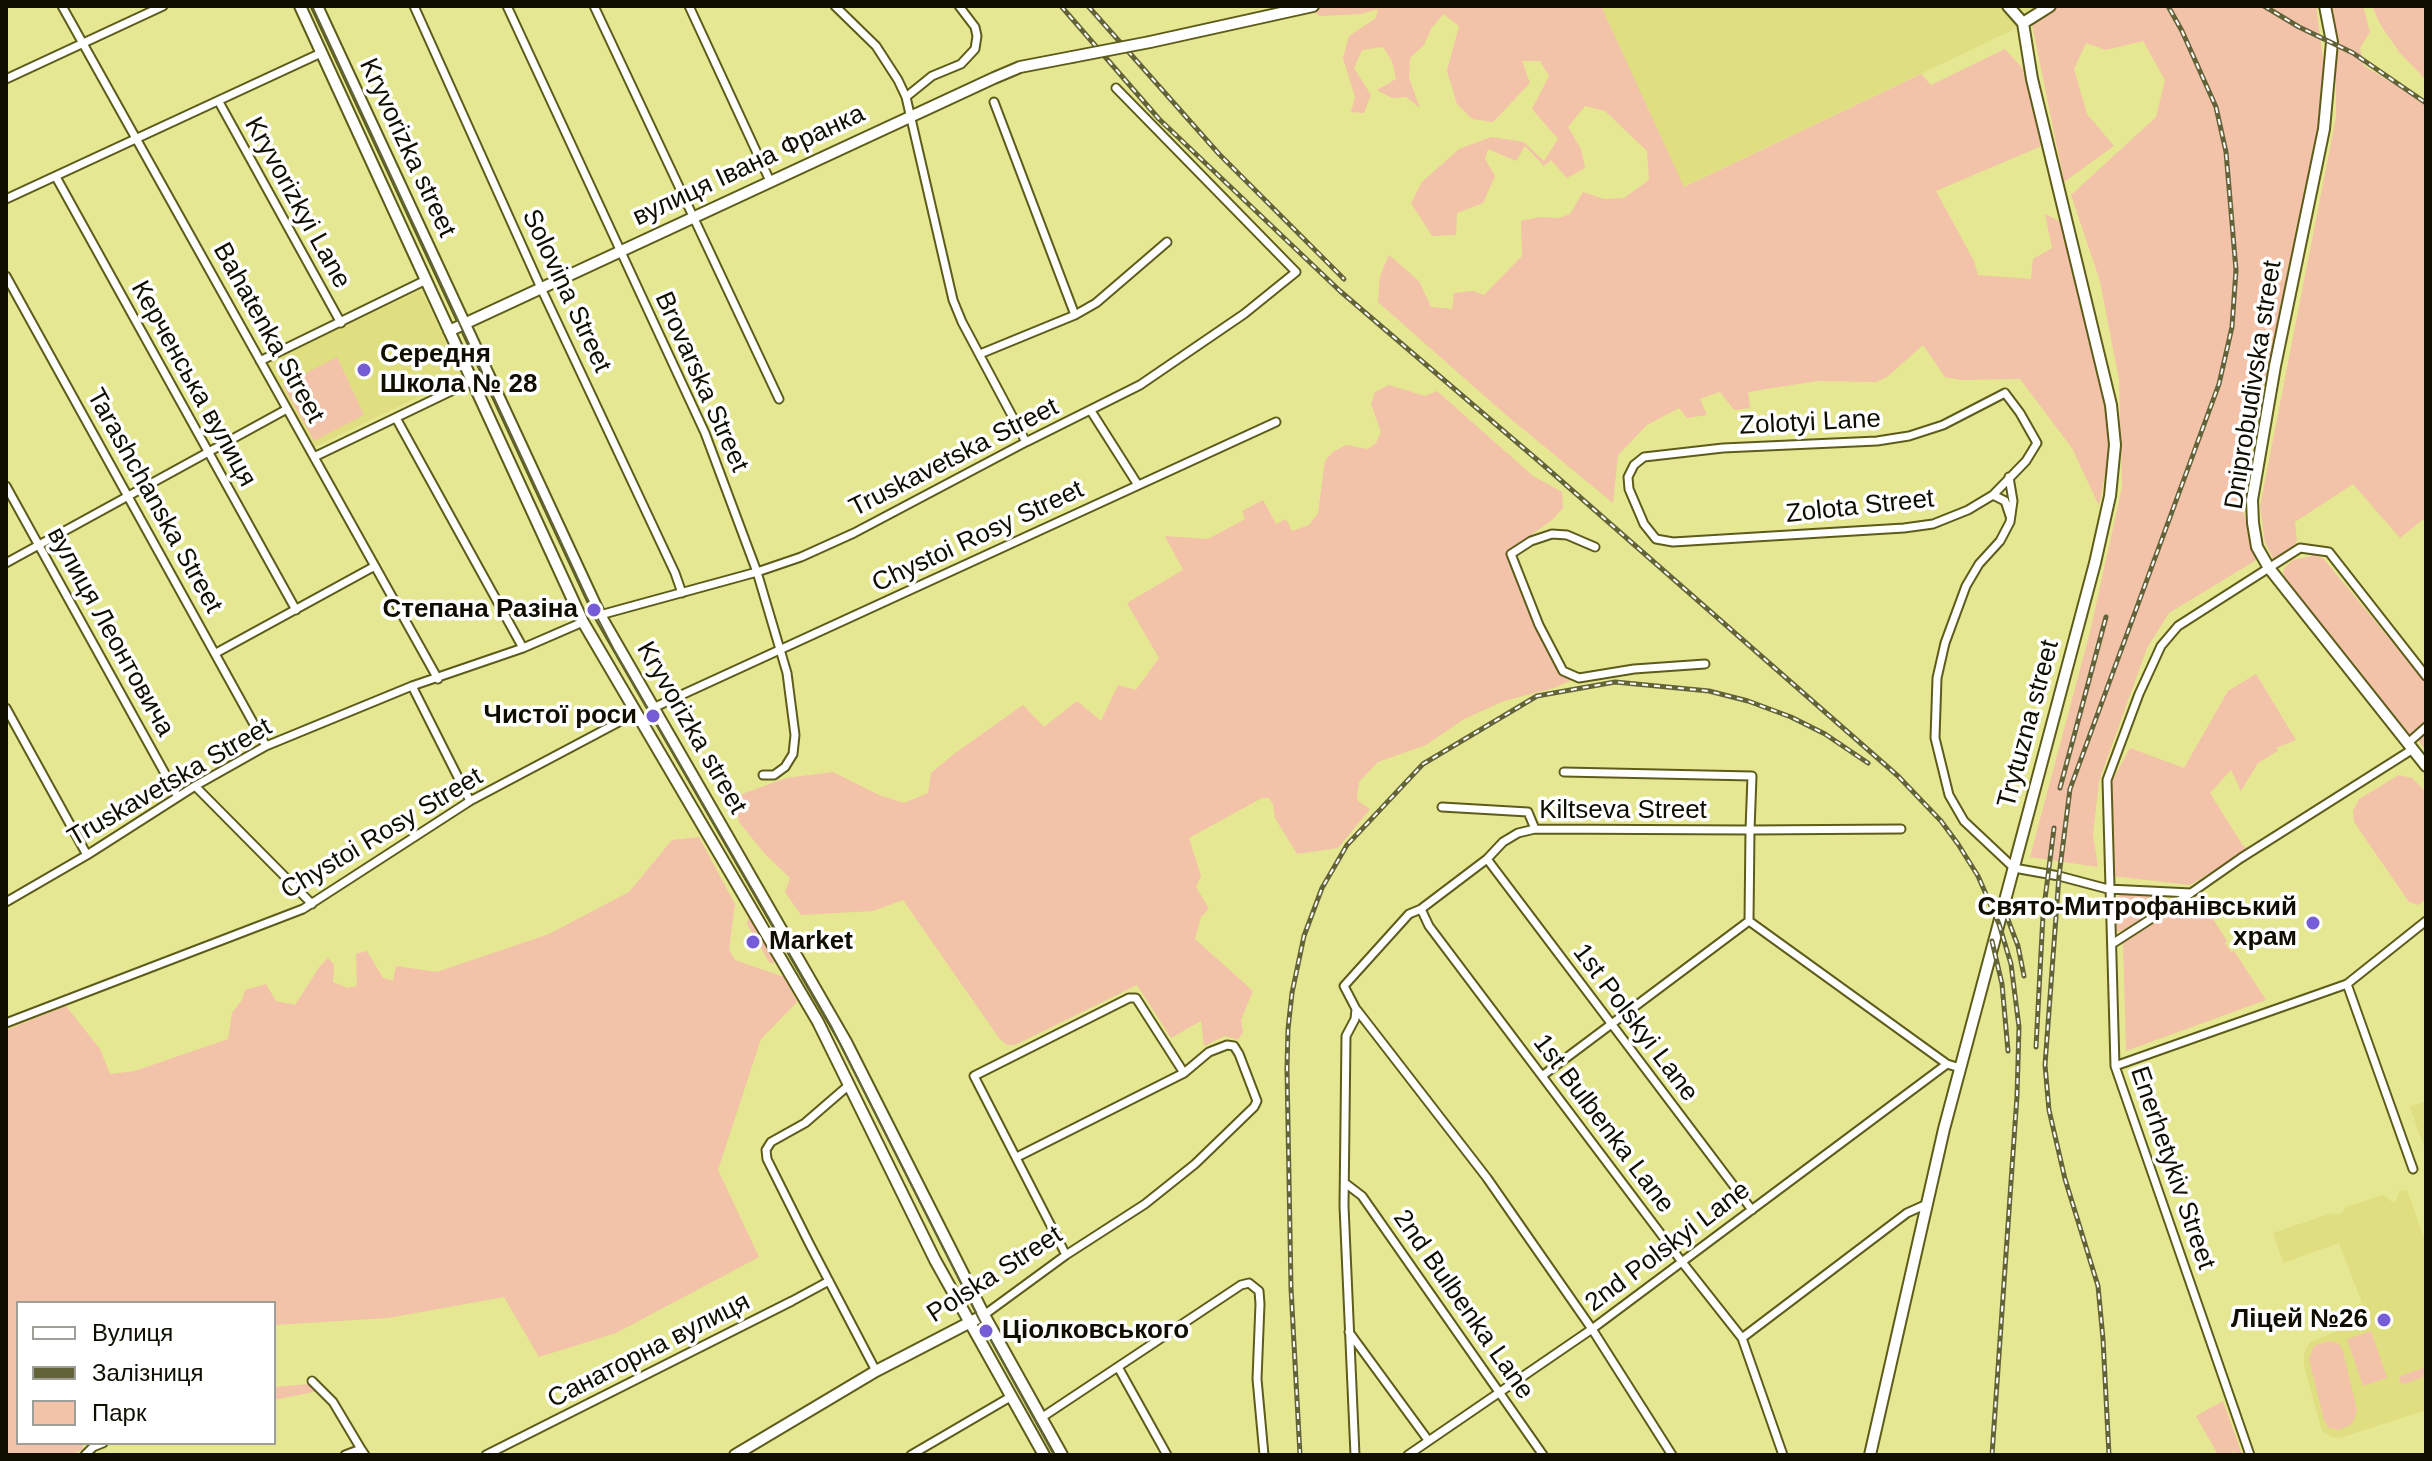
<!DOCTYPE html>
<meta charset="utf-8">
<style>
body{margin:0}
#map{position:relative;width:2432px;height:1461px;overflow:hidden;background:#e6e792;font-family:Helvetica,sans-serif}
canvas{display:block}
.frame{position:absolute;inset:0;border:8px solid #0f0e00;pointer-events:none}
.legend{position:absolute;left:16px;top:1301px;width:260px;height:144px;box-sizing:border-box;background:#fff;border:2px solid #9f9f99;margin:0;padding:10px 14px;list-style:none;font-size:24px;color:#0f0e00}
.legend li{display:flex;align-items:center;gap:16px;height:40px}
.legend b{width:40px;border:2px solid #9f9f99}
</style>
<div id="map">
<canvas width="2432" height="1461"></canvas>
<div class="frame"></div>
<ul class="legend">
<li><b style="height:10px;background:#fff"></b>Вулиця</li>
<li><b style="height:10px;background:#636339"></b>Залізниця</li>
<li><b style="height:22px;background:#f2c2a9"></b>Парк</li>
</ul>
</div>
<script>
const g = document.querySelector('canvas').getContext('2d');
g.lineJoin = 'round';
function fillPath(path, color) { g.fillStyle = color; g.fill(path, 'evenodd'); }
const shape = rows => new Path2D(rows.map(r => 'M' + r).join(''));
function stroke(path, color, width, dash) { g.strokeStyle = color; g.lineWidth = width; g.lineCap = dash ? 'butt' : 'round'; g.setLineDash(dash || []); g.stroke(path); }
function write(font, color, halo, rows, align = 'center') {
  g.font = font + ' Helvetica,sans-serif'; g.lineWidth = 7; g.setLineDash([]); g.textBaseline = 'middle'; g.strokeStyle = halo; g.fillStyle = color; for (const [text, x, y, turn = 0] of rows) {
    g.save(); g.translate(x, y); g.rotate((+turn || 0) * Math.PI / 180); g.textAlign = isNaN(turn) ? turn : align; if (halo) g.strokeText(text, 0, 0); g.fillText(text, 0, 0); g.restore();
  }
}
fillPath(shape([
 [1601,6,2063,6,1683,187],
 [421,290,462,376,313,448,265,363],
 [2426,1101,2426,1153,2410,1107],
 [2407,1190,2426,1243,2426,1410,2340,1438,2332,1437,2322,1431,2304,1366,2304,1353,2310,1342,2345,1328,2340,1313,2362,1303,2339,1243,2283,1263,2273,1233,2332,1213,2340,1215,2346,1207,2383,1195,2392,1202,2396,1201,2399,1191]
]), '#dfdf81');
fillPath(shape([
 [1328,6,1601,6,1684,187,1921,74,1931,85,2005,49,2024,70,2044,145,1936,191,1974,261,1978,275,2031,279,2033,259,2052,248,2045,214,2063,223,2106,406,2110,449,2099,506,2072,448,2020,379,1961,380,1945,377,1923,345,1887,377,1876,382,1817,381,1748,392,1750,408,1734,410,1720,392,1700,399,1707,415,1687,418,1679,408,1647,425,1618,455,1613,503,1506,415,1378,302,1380,276,1389,255,1419,281,1431,307,1452,309,1454,293,1473,291,1484,295,1522,256,1521,221,1540,217,1559,218,1570,214,1583,192,1604,199,1624,198,1649,180,1647,151,1605,111,1585,106,1568,127,1581,149,1585,168,1567,178,1551,160,1544,166,1525,146,1516,161,1488,149,1485,159,1495,176,1483,203,1457,213,1456,235,1432,236,1411,203,1422,182,1459,149,1491,137,1524,142,1544,161,1558,139,1532,109,1549,76,1540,61,1522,61,1530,83,1493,122,1472,119,1457,104,1447,71,1459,26,1443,14,1431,29,1424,45,1410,58,1409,78,1420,108,1406,97,1392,98,1377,90,1396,79,1392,61,1383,47,1362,50,1354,68,1371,95,1364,113,1351,112,1355,97,1343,58,1349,36,1376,18,1378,9,1361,14,1320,16,1312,10],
 [2059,6,2316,6,2327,88,2313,168,2255,426,2243,511,2258,559,2169,613,2147,648,2099,781,2093,834,2098,867,2030,857,2090,632,2122,487,2119,380,2100,281,2071,195,2156,117,2165,80,2143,41,2106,50,2086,43,2074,69,2087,114,2114,146,2064,182,2031,19],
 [2330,6,2363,6,2370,32,2360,48,2364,66,2426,103,2426,517,2400,538,2353,484,2295,522,2297,541,2290,550,2274,560,2265,543,2260,506,2336,117,2336,52],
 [2372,6,2426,6,2426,80,2400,53,2380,24],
 [337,357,364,415,314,441,283,385],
 [1389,385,1425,396,1437,391,1533,476,1562,492,1563,508,1552,520,1508,552,1540,633,1557,666,1574,679,1554,688,1504,701,1464,719,1426,745,1378,762,1359,782,1357,796,1358,801,1370,809,1338,848,1297,854,1275,818,1273,804,1269,798,1262,798,1189,838,1201,876,1196,887,1209,909,1201,917,1195,939,1253,991,1241,1020,1243,1032,1238,1040,1225,1036,1204,1046,1201,1021,1171,1038,1137,985,1015,1045,1007,1045,999,1038,903,900,873,911,801,915,785,892,790,878,765,854,739,822,734,797,786,778,833,772,879,795,904,803,928,793,931,773,954,754,1023,705,1044,727,1077,701,1101,721,1118,685,1136,690,1159,658,1127,603,1183,570,1165,536,1208,539,1245,519,1242,511,1263,500,1276,524,1286,519,1292,531,1309,525,1318,513,1325,461,1333,452,1346,445,1368,449,1376,443,1381,432,1371,404,1375,392],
 [2315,555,2323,558,2426,683,2426,751,2414,735,2408,733,2285,579,2283,572,2285,567,2293,560],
 [2256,674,2296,740,2276,748,2278,751,2258,763,2241,791,2231,770,2210,793,2243,846,2250,849,2190,885,2112,876,2112,781,2130,748,2184,768,2228,691],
 [2399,775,2412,778,2426,792,2426,899,2418,905,2409,902,2354,822,2353,811,2359,799],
 [699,837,735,904,729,950,735,960,784,977,797,1002,761,1039,718,1170,759,1257,616,1333,539,1357,504,1297,388,1318,274,1325,274,1303,18,1303,18,1443,83,1443,83,1449,71,1455,6,1455,6,1030,66,1006,100,1049,110,1074,135,1071,228,1039,232,1013,242,1000,245,990,266,984,276,1001,295,1005,320,966,328,958,334,965,333,982,348,988,357,986,356,954,367,951,383,978,393,981,396,966,437,972,549,934,629,892,672,840],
 [2121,894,2159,897,2166,902,2165,906,2130,928,2117,932,2114,929,2113,900],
 [2197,894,2227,941,2225,943,2231,952,2234,951,2266,1000,2126,1051,2123,941],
 [748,918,752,920,774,958,774,964,769,962,747,924],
 [2371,1331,2387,1378,2363,1386,2347,1339],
 [2328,1341,2338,1343,2343,1351,2357,1411,2352,1424,2339,1430,2329,1428,2324,1420,2309,1359,2314,1346],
 [2426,1367,2426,1376,2405,1384,2399,1382,2400,1376],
 [309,1384,318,1391,274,1400,274,1387],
 [2223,1401,2242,1454,2241,1455,2234,1452,2218,1455,2196,1416]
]), '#f2c2a9');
const street = shape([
 [62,6,438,679],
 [414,6,541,288,675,573,682,593],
 [507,6,705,433,757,572,787,673,795,735,793,754,785,767,774,775,763,775],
 [594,6,779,399],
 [689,6,770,181],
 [835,6,876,46,898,80,906,97,953,300,962,322,1026,442],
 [6,79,163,6],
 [906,97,932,76,961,64,975,49,977,36,975,27,959,6],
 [219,102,341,323],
 [994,102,1075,315],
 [56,177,296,610],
 [6,199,321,53],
 [6,276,266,746],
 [980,354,1075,315,1096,303,1167,242],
 [260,361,426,280],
 [2005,393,2020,413,2037,443,2026,461,1993,495,1968,510,1933,524,1904,528,1673,542,1656,539,1644,524,1629,489,1628,477,1634,465,1644,457,1723,448,1877,441,1909,436,1943,425,2005,393],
 [1091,411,1138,485],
 [396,418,523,648],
 [314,457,472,381],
 [2009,477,2013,501,2010,522,2000,541,1979,564,1966,586,1945,643,1937,678,1935,738,1949,795,1964,821,2014,868,2059,876,2108,889,2191,893,2241,858,2413,749],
 [6,486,178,797],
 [1993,495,2005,501,2010,516],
 [1595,547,1567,535,1552,534,1531,541,1511,554,1539,625,1563,671,1579,678,1634,669,1705,664],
 [6,563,287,409],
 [600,615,757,572,801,557,854,533,1026,442,1140,385,1244,314,1296,272,1116,88],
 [216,653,375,566],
 [412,686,470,801],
 [6,708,87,855],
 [653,708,1276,422],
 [2408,743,2426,727],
 [1564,772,1752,776,1750,830,1901,829],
 [195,786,312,904],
 [1442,807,1528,812,1535,829],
 [1487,859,1752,1210],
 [6,902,87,855,195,786,266,746,412,686,523,648,583,622],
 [1421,909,1429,926,1682,1262,1742,1338,1783,1455],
 [2112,944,2191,893],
 [2347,984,2413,1169],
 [1357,1010,1487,1178,1592,1329,1672,1455],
 [6,1023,303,909,470,801,636,713],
 [2115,1066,2347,984,2426,921],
 [1542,1076,1749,921],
 [849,1085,805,1123,771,1142,766,1150,767,1159,809,1243,876,1371],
 [1345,1183,1362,1196,1543,1455],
 [1066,1255,974,1076,1129,998,1136,998,1184,1073],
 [984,1315,1066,1255,1145,1204,1195,1164,1254,1107,1257,1101,1239,1054,1234,1046,1227,1045,1209,1052,1184,1073,1017,1157],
 [1349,1332,1428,1440],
 [1742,1338,1907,1213,1927,1204],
 [1118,1367,1167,1455],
 [312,1381,333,1402,361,1449],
 [1041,1418,1241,1285,1249,1283,1259,1291,1260,1304,1257,1379,1264,1455],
 [85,1455,93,1447,103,1443],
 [345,1455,361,1449,365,1455],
 [486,1455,792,1301,829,1281],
 [911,1455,1012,1396],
 [1355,1455,1344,1206,1346,1036,1355,1019,1356,1009,1344,986,1409,914,1421,909,1487,859,1503,842,1518,833,1535,829,1750,830,1749,921,1947,1064,1960,1068],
 [1408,1455,1592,1329,1947,1064],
 [2250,1455,2115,1066,2107,780,2139,694,2161,646,2178,626,2300,548,2329,552,2426,676]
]);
const secondary = shape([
 [300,6,583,622,818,1022,935,1260,1044,1455],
 [317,6,600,615,846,1042,984,1315,1062,1455],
 [2325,6,2332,42,2324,129,2275,366,2252,500,2253,523,2257,547,2269,568,2426,766],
 [2023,23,2050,6],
 [1150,42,1313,6],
 [449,331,994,78,1020,67,1072,57],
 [735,1455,876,1371,984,1315],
 [1870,1455,1944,1129,2095,563,2110,496,2115,445,2111,405,2032,79,2023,23,2008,6]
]);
stroke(street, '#5d5c1b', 11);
stroke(secondary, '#5d5c1b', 14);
stroke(street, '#fff', 7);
stroke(secondary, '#fff', 10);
stroke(shape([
 [312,6,586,596,613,648,831,1026,979,1319,1054,1455]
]), '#636339', 2);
const rail = shape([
 [1061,6,1159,119,1340,291,1541,463,1898,776,1941,821,1958,844,1978,876,1999,924,2011,964,2019,1027,2017,1096,1992,1455],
 [1088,6,1219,154,1344,279],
 [2264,6,2299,27,2353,53,2426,103],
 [2060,788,2106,617],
 [2002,904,2018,946,2024,976],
 [1992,941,2002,984,2008,1051],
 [2036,1047,2043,915,2054,828],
 [1300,1455,1291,1288,1287,1069,1288,1029,1292,993,1304,936,1322,888,1347,845,1423,764,1537,696,1615,682,1709,691,1748,701,1791,717,1825,734,1868,763],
 [2109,1455,2103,1339,2098,1286,2065,1179,2049,1110,2045,1065,2059,876,2070,789,2219,384,2232,327,2236,270,2226,152,2216,107,2182,31,2168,6]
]);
stroke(rail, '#636339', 5);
stroke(rail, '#fff', 2, [6]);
const secondaryBridge = shape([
 [1072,57,1150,42]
]);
stroke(secondaryBridge, '#5d5c1b', 14, []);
stroke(secondaryBridge, '#fff', 10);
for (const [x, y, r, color] of [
 [364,370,8,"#765dd7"],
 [594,610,8,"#765dd7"],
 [653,716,8,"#765dd7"],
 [2313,923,8,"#765dd7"],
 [753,942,8,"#765dd7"],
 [2384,1320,8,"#765dd7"],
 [986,1331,8,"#765dd7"]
]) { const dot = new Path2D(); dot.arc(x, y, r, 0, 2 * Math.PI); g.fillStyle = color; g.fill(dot); stroke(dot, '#fff', 3); }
write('26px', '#0f0e00', '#fff', [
 ["Kryvorizka street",407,148,65],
 ["вулиця Івана Франка",749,166,-25],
 ["Kryvorizkyi Lane",297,203,61],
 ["Solovina Street",566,291,65],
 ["Bahatenka Street",268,333,61],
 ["Brovarska Street",701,382,66],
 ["Керченська вулиця",193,384,61],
 ["Dniprobudivska street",2254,385,-81],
 ["Zolotyi Lane",1810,423,-3],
 ["Truskavetska Street",954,458,-27],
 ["Tarashchanska Street",154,501,61],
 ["Zolota Street",1860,507,-6],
 ["Chystoi Rosy Street",978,537,-25],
 ["вулиця Леонтовича",110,632,61],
 ["Trytuzna street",2029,724,-75],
 ["Kryvorizka street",691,728,60],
 ["Truskavetska Street",170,783,-30],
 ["Kiltseva Street",1623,811],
 ["Chystoi Rosy Street",382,834,-31],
 ["1st Polskyi Lane",1635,1023,53],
 ["1st Bulbenka Lane",1603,1124,53],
 ["Enerhetykiv Street",2172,1168,71],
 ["2nd Polskyi Lane",1668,1247,-37],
 ["Polska Street",995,1275,-33],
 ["2nd Bulbenka Lane",1463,1305,55],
 ["Санаторна вулиця",649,1351,-27]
]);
write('bold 26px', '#0f0e00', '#fff', [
 ["Середня",380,355,"left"],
 ["Школа № 28",380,385,"left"],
 ["Степана Разіна",578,610],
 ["Чистої роси",637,716],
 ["Свято-Митрофанівський",2297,908],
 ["храм",2297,938],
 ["Market",769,942,"left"],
 ["Ліцей №26",2368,1320],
 ["Ціолковського",1002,1331,"left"]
], 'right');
</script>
